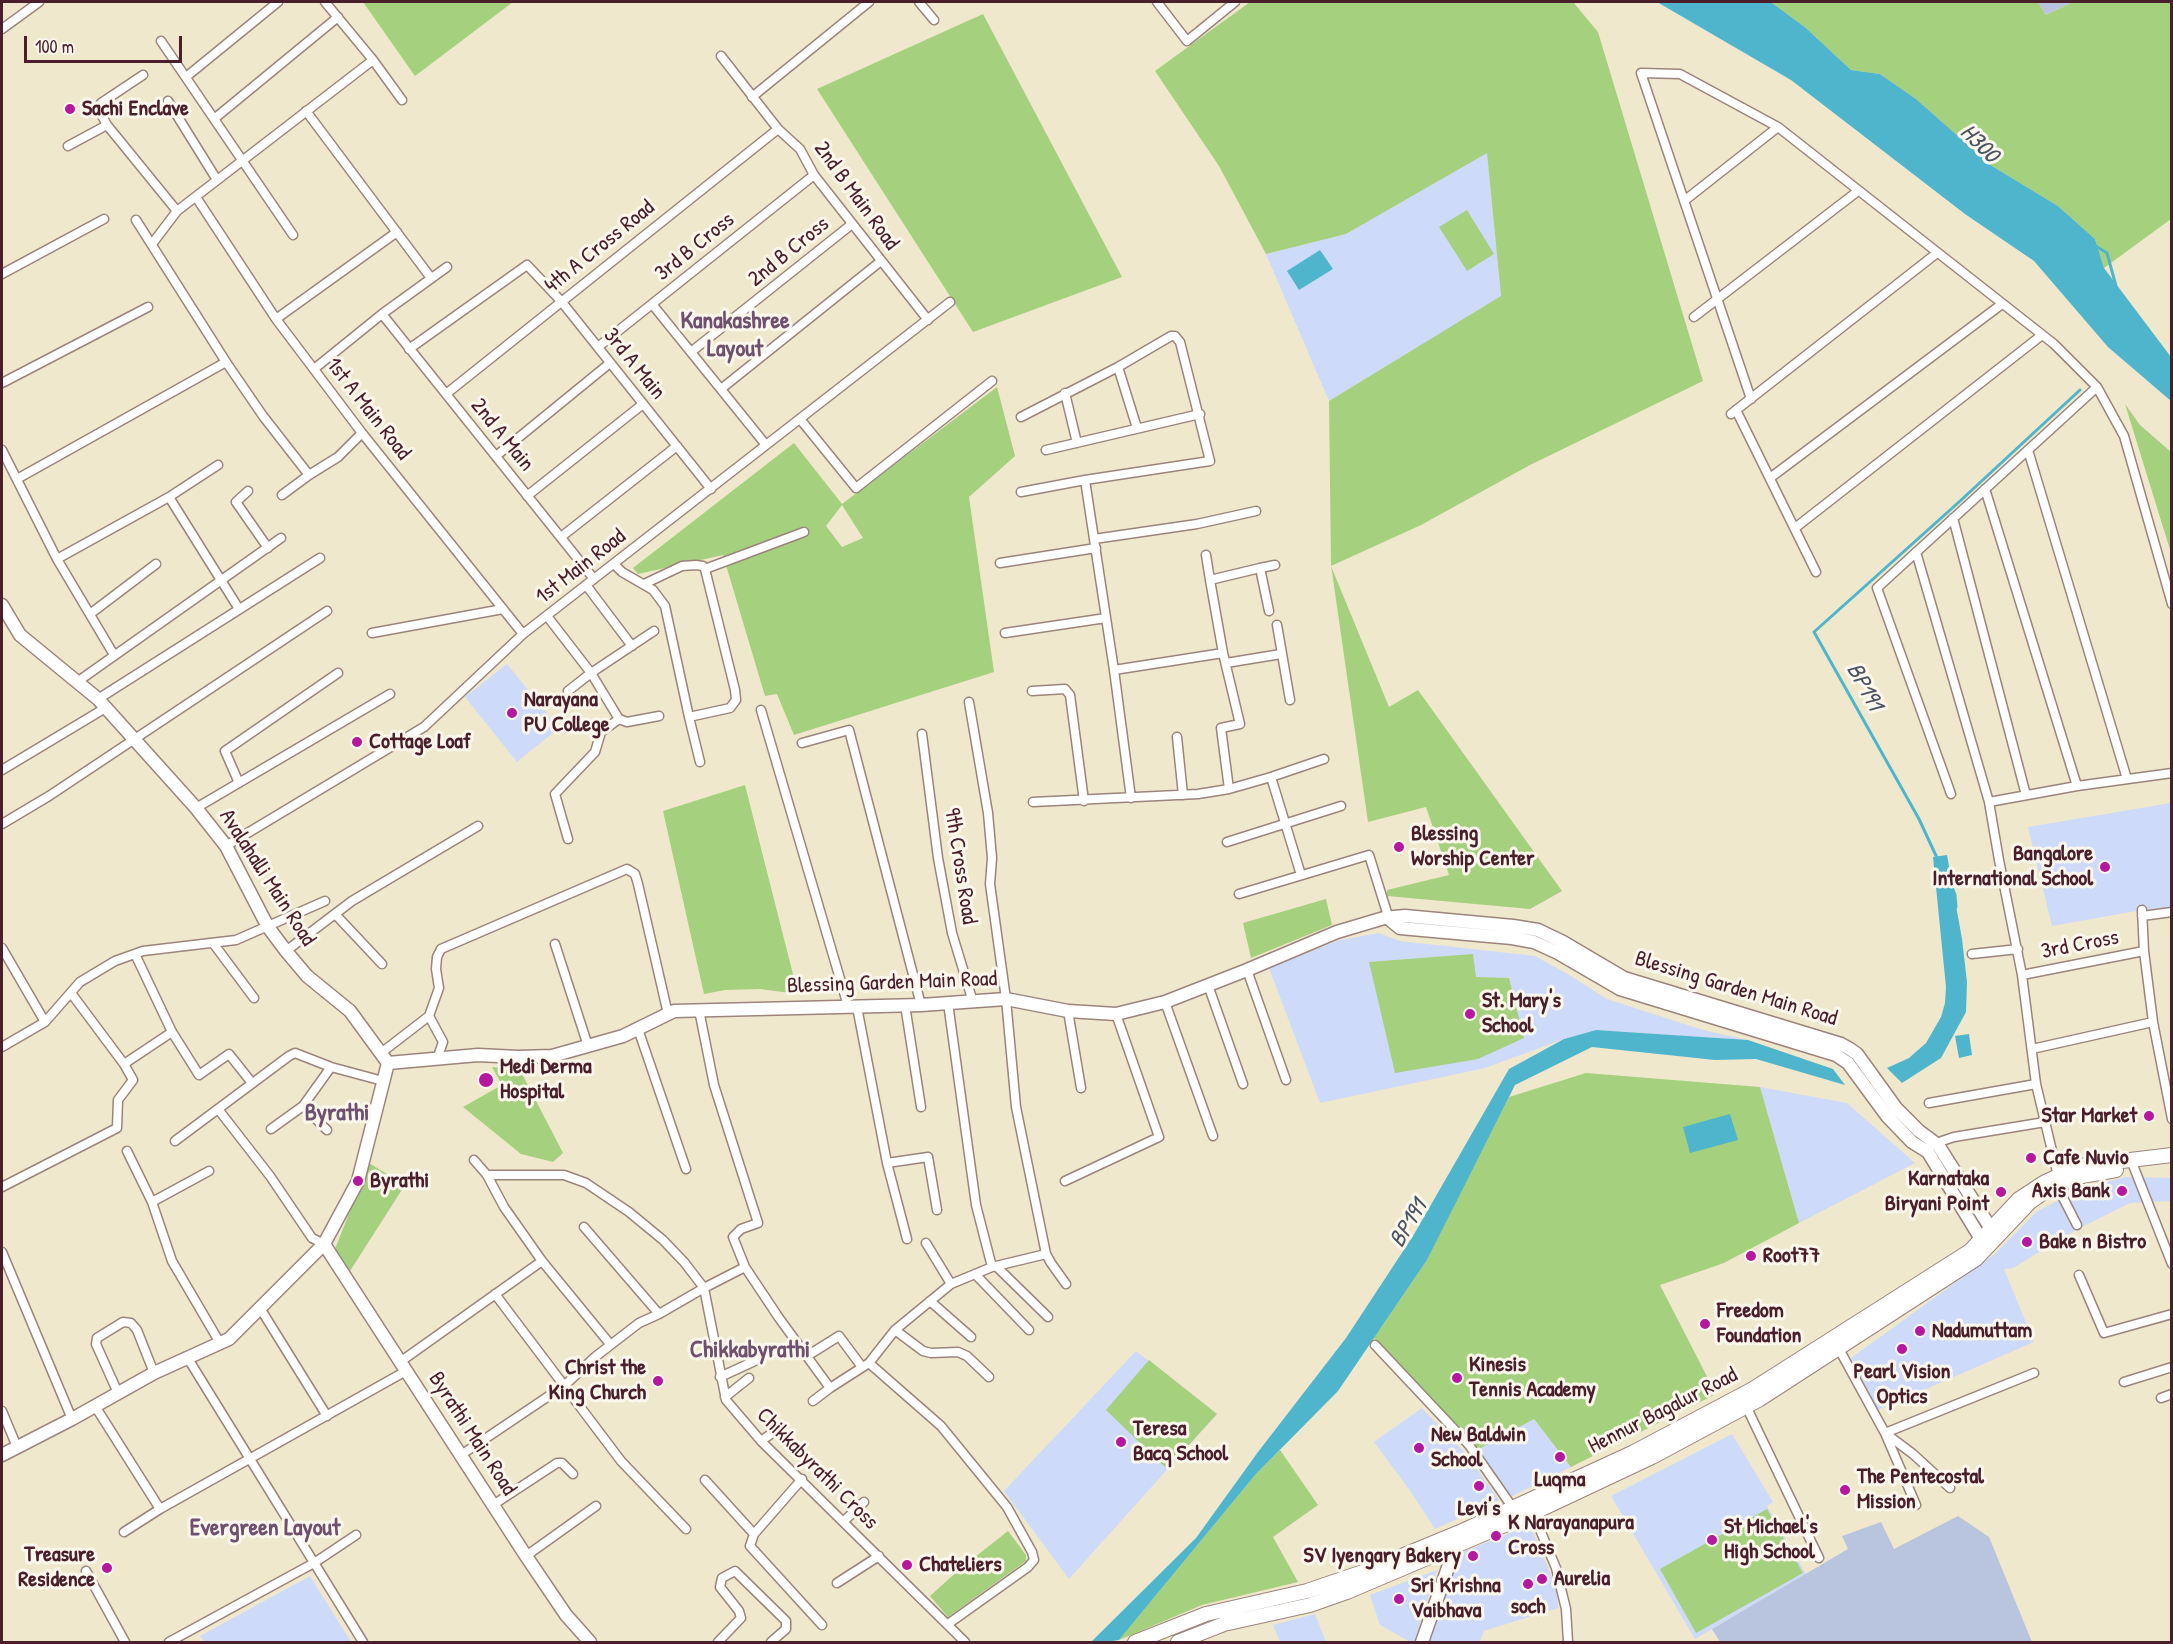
<!DOCTYPE html>
<style>
body{margin:0}
#map{position:relative;width:2173px;height:1644px;overflow:hidden;background:#efe8cd;font-family:"Patrick Hand",sans-serif}
canvas{display:block}
.frame{position:absolute;inset:0;border:3px solid #4a1f2b;pointer-events:none}
.scale{position:absolute;left:24px;top:36px;width:158px;height:27px;box-sizing:border-box;border:3px solid #4a1f2b;border-top:0;padding-left:8px;font-size:18px;line-height:21px;white-space:nowrap;color:#4a1f2b;-webkit-text-stroke:4px #fbf7ec;paint-order:stroke}
</style>
<div id="map">
<canvas width="2173" height="1644"></canvas>
<div class="frame"></div>
<div class="scale">100 m</div>
</div>
<script>
const g = document.querySelector('canvas').getContext('2d');
g.lineJoin = 'round';
function fillPath(path, color) { g.fillStyle = color; g.fill(path, 'evenodd'); }
const shape = rows => new Path2D(rows.map(r => 'M' + r).join(''));
function stroke(path, color, width, dash) { g.strokeStyle = color; g.lineWidth = width; g.lineCap = dash ? 'butt' : 'round'; g.setLineDash(dash || []); g.stroke(path); }
function write(font, color, halo, rows, align = 'center') {
  g.font = font + ' "Patrick Hand",sans-serif'; g.lineWidth = 6; g.setLineDash([]); g.textBaseline = 'middle'; g.strokeStyle = halo; g.fillStyle = color; for (const [text, x, y, turn = 0] of rows) {
    g.save(); g.translate(x, y); g.rotate((+turn || 0) * Math.PI / 180); g.textAlign = isNaN(turn) ? turn : align; if (halo) g.strokeText(text, 0, 0); g.fillText(text, 0, 0); g.restore();
  }
}
fillPath(shape([
 [1487,152,1501,297,1329,401,1266,254,1346,234],
 [507,664,559,728,517,762,465,697],
 [2171,803,2171,907,2142,910,2052,926,2028,827],
 [1379,933,1400,941,1535,956,1571,976,1607,999,1703,1030,1748,1040,1596,1030,1564,1039,1485,1068,1320,1103,1269,968,1340,940],
 [1760,1087,1847,1103,1915,1163,1799,1223],
 [2126,1177,2171,1178,2171,1201,2130,1203,2072,1232,2013,1268,2004,1269,2034,1342,1878,1410,1851,1358,1995,1254,2036,1212,2082,1188],
 [1136,1351,1217,1414,1069,1579,1004,1491],
 [1422,1408,1467,1455,1499,1500,1435,1529,1411,1492,1374,1442],
 [1534,1419,1571,1467,1510,1497,1477,1450],
 [1732,1434,1773,1502,1767,1506,1806,1574,1695,1639,1611,1496],
 [1530,1525,1557,1589,1558,1608,1484,1631,1480,1642,1429,1642,1460,1553],
 [1437,1570,1414,1642,1410,1642,1380,1625,1370,1595],
 [310,1576,351,1642,205,1642,200,1636],
 [1315,1614,1326,1642,1280,1642,1273,1625]
]), '#cedafa');
fillPath(shape([
 [2038,2,2073,2,2046,15],
 [1958,1516,1989,1537,2032,1642,1720,1642,1712,1629,1848,1549,1842,1536,1881,1522,1894,1549]
]), '#b9c4de');
fillPath(shape([
 [363,2,513,2,415,76],
 [1250,2,1573,2,1598,32,1703,381,1530,465,1421,525,1331,566,1389,707,1418,690,1562,891,1530,909,1387,896,1387,890,1449,875,1426,807,1368,822,1331,565,1329,401,1501,296,1487,153,1346,234,1266,254,1219,166,1155,71],
 [1771,2,2038,2,2046,15,2073,2,2171,2,2171,219,2104,268,2095,239,2058,206,1992,166,1916,99,1880,74,1851,70,1806,28],
 [983,14,1122,277,973,332,817,89],
 [1467,210,1494,254,1467,271,1439,227],
 [997,387,1015,456,969,497,994,672,794,735,777,694,765,696,723,555,638,574,633,568,794,443,842,504],
 [842,505,863,538,842,547,826,526],
 [2125,404,2140,425,2171,452,2171,553],
 [745,785,798,994,760,989,725,990,704,994,663,811],
 [1326,899,1332,925,1251,958,1243,923],
 [1473,954,1476,977,1509,978,1524,1038,1478,1059,1395,1073,1369,962],
 [492,1067,520,1070,563,1153,553,1162,521,1154,463,1107,502,1085],
 [1586,1073,1760,1087,1799,1223,1724,1263,1660,1285,1716,1394,1571,1467,1534,1419,1477,1450,1374,1338,1427,1260,1458,1197,1509,1097],
 [369,1163,405,1185,350,1271,335,1249],
 [1149,1360,1217,1414,1167,1469,1106,1410],
 [1280,1450,1318,1505,1273,1537,1298,1582,1202,1605,1119,1640,1256,1474],
 [1767,1509,1803,1573,1696,1633,1660,1569],
 [1008,1531,1026,1555,1026,1561,948,1617,930,1596,961,1568]
]), '#a5d07d');
fillPath(shape([
 [1657,2,1771,2,1806,28,1851,70,1880,74,1916,99,1992,166,2058,206,2095,239,2104,268,2171,357,2171,401,2108,347,2034,261,1965,214,1791,80],
 [1320,250,1333,269,1299,290,1287,271],
 [1947,855,1962,939,1967,982,1966,1012,1941,1058,1902,1083,1887,1068,1909,1058,1926,1043,1941,1017,1945,1003,1946,987,1933,857],
 [1596,1030,1748,1040,1833,1069,1845,1085,1756,1059,1715,1060,1592,1047,1515,1085,1427,1260,1338,1391,1256,1474,1119,1640,1106,1642,1091,1642,1196,1538,1258,1452,1346,1338,1413,1236,1509,1069,1564,1039],
 [1969,1034,1972,1055,1959,1058,1955,1036],
 [1730,1114,1738,1140,1690,1153,1683,1127]
]), '#4eb5cd');
stroke(shape([
 [2094,245,2107,253,2116,286],
 [1938,860,1919,819,1814,632,1959,502,2080,390],
 [1952,887,1955,895,1956,907]
]), '#4eb5cd', 3);
const street = shape([
 [325,2,373,60,402,100],
 [919,2,934,20],
 [1157,2,1187,41,1235,2],
 [2,29,39,2],
 [161,41,293,235],
 [721,56,778,129,800,149,814,175,928,320],
 [143,75,101,103,100,112,107,125,177,211],
 [186,77,278,2],
 [752,97,869,2],
 [168,101,217,180],
 [306,111,431,278],
 [214,119,338,17],
 [68,146,107,125],
 [196,197,276,319,362,433,523,634],
 [1684,201,1778,127],
 [136,220,226,362,263,416,309,475,338,457,362,433],
 [152,244,177,211,373,60],
 [2,274,104,219],
 [652,304,766,445],
 [382,314,594,579],
 [1694,317,1858,191],
 [276,319,397,232],
 [598,347,814,175],
 [409,349,527,265,561,301,711,489],
 [691,352,852,224],
 [1118,367,1137,428],
 [314,369,382,314,447,267],
 [2,383,148,307],
 [721,389,881,261],
 [1065,393,1077,443],
 [446,394,778,129],
 [1751,399,1641,73,1680,74,1778,127,2054,344,2097,387,2124,436,2172,604],
 [1736,410,1816,572],
 [1731,414,1937,253],
 [1021,417,1118,367,1171,336,1175,336,1180,342,1210,461,1085,480,1114,670],
 [800,419,856,488,992,381],
 [2,450,57,559,114,655],
 [1046,450,1200,414],
 [2028,450,2127,779],
 [496,456,610,363],
 [218,465,169,497,239,609],
 [1770,478,2002,304],
 [17,479,226,362],
 [1985,489,2077,786],
 [248,491,236,502,268,548],
 [1021,492,1085,480],
 [282,495,309,475],
 [527,496,643,404],
 [1953,518,2026,795],
 [1795,528,2042,335],
 [561,537,677,446],
 [1094,539,1197,524,1256,511],
 [1916,552,1989,802,1999,860,2022,975,2036,1084,2058,1176],
 [1206,555,1210,580],
 [57,559,169,497],
 [1000,563,1096,548],
 [614,564,622,572,653,590,665,606,689,717,730,708,736,700,735,690,705,569,703,566,696,565,682,566,644,584],
 [1260,568,1275,565],
 [705,569,804,532],
 [586,585,632,646],
 [90,614,156,564],
 [547,616,591,673,619,719,627,722,659,716],
 [1277,625,1290,700],
 [372,633,503,609],
 [1005,633,1106,618],
 [1226,663,1281,654],
 [77,682,281,538],
 [568,691,591,673,654,631],
 [1032,691,1065,689,1070,695,1084,801],
 [98,699,320,558],
 [969,702,988,813,992,858,990,884,1006,999,1016,1107,1046,1254,1051,1263,1066,1284],
 [761,710,848,1006],
 [689,717,700,762],
 [922,734,938,858,952,933,973,1002],
 [1177,737,1183,795],
 [802,743,849,730,921,1005],
 [2,770,107,707],
 [1271,777,1324,759],
 [239,783,225,751,338,673],
 [1229,789,1221,728,1240,724,1223,653,1210,580,1260,568,1269,611],
 [1951,794,1877,588,2097,387],
 [1131,798,1114,670,1223,653],
 [1033,802,1198,794,1229,789,1271,777,1301,875],
 [1989,802,2077,786,2172,773],
 [196,808,390,694],
 [2,824,49,796,327,611],
 [568,839,555,794,595,752,601,732,619,719],
 [1227,842,1341,806],
 [226,846,424,727,523,634,950,302],
 [1239,894,1369,855,1389,919],
 [2142,910,2144,951,2153,1022,2172,1119],
 [335,914,382,964],
 [2142,916,2172,912],
 [213,943,254,998],
 [555,944,588,1046],
 [2,948,45,1022],
 [286,951,352,901,478,826],
 [135,954,172,1032,199,1075,229,1054,252,1083],
 [1972,954,2018,949],
 [1247,970,1286,1080],
 [2022,975,2144,951],
 [1208,985,1243,1084],
 [71,993,124,1064],
 [1165,1002,1213,1136],
 [948,1003,976,1205,992,1267],
 [905,1005,921,1107],
 [857,1007,887,1163,907,1239],
 [699,1010,714,1085,758,1223,741,1229,733,1237,745,1267,779,1318,830,1388,869,1363],
 [1068,1011,1081,1088],
 [429,1016,443,1042,437,1059],
 [638,1029,686,1169],
 [2,1047,45,1022,80,982,115,961,143,951,236,940,325,901],
 [2032,1049,2153,1022],
 [381,1053,429,1016,439,988,436,969,437,957,441,949,627,869,635,874,638,884,668,1014],
 [1929,1103,2036,1084],
 [303,1106,327,1130],
 [218,1109,270,1176,312,1238,324,1244],
 [271,1129,303,1106,331,1067],
 [175,1141,289,1056,295,1053,331,1067,383,1081],
 [1942,1141,1954,1137,2045,1122],
 [127,1151,152,1202,172,1261,220,1343],
 [474,1160,487,1175,504,1207,542,1261,610,1344],
 [2131,1160,2172,1264],
 [887,1163,928,1157,937,1210],
 [487,1175,564,1175,586,1183,629,1212,663,1240,684,1262,704,1288,726,1400,761,1441,965,1642],
 [1065,1181,1159,1137,1116,1014],
 [2057,1186,2077,1225],
 [2,1187,117,1128,118,1100,133,1080,124,1064,172,1032],
 [152,1202,209,1171],
 [584,1227,659,1314],
 [926,1243,951,1284],
 [2,1252,72,1419],
 [997,1267,1048,1317],
 [975,1274,1029,1330],
 [2079,1275,2104,1333,2172,1314],
 [495,1294,621,1461,686,1529],
 [930,1301,971,1337],
 [260,1308,327,1416],
 [895,1330,923,1351,931,1353,958,1352,967,1356,989,1377],
 [1375,1345,1469,1445,1513,1508],
 [1839,1349,1885,1433,1913,1454,1950,1488],
 [807,1356,839,1336,862,1367],
 [187,1357,363,1642],
 [400,1362,542,1261],
 [720,1377,759,1359],
 [2124,1382,2172,1367],
 [118,1393,96,1344,97,1338,123,1322,131,1323,137,1330,154,1373],
 [725,1397,749,1378],
 [2161,1398,2172,1394],
 [813,1401,830,1388],
 [95,1406,160,1509,406,1371],
 [1746,1406,1819,1558],
 [2,1411,17,1447],
 [761,1441,775,1431],
 [461,1455,565,1385,595,1357,639,1323,659,1314,704,1288,745,1267],
 [802,1479,754,1534,750,1546,822,1625],
 [705,1480,754,1534],
 [493,1505,557,1463,562,1463,573,1474],
 [1916,1505,1885,1433,2034,1373],
 [1533,1513,1556,1568,1566,1609,1568,1642],
 [844,1521,864,1502],
 [124,1532,160,1509],
 [526,1556,596,1506],
 [86,1571,125,1642],
 [837,1583,879,1556],
 [948,1624,1028,1567,1034,1560,1032,1552,1007,1507,941,1426,869,1363,895,1330,951,1284,992,1267,1046,1254],
 [169,1642,314,1563,356,1535],
 [718,1642,741,1618,739,1611,720,1587,722,1578,735,1571,786,1621,786,1629,771,1642]
]);
const secondary = shape([
 [2,605,20,635,98,699,196,808,226,846,268,927,286,951,307,976,350,1011,388,1063,358,1181,324,1244,229,1339,154,1373,72,1419,2,1455],
 [1389,919,1400,928,1512,938,1534,942,1558,953,1620,989,1836,1055,1848,1063,1887,1116,1912,1142,1928,1152,1981,1239,1987,1245],
 [388,1063,478,1055,518,1057,552,1056,623,1036,674,1011,921,1005,1006,999,1068,1011,1116,1014,1165,1002,1247,970,1337,932,1384,918,1405,916,1513,926,1538,930,1563,942,1624,978,1841,1044,1850,1049,1857,1054,1896,1108,1919,1131,1938,1145,1995,1235],
 [324,1244,526,1556,566,1615,590,1642],
 [1422,1642,1458,1539]
]);
const primary = shape([
 [2056,1186,2082,1176,2116,1170],
 [1135,1642,1206,1614,1307,1591,1363,1572,1460,1532,1634,1452,1753,1389,1970,1251,2019,1199,2045,1182,2080,1166,2172,1155],
 [1178,1642,1224,1624,1310,1605,1347,1592,1533,1513,1652,1457,1760,1399,1976,1259,2030,1202,2040,1195]
]);
stroke(street, '#9c847c', 11);
stroke(secondary, '#9c847c', 15);
stroke(primary, '#9c847c', 16);
stroke(street, '#fff', 8);
stroke(secondary, '#fff', 12);
stroke(primary, '#fff', 14);
for (const [x, y, r, color] of [
 [70,109,6,"#b5179e"],
 [512,713,6,"#b5179e"],
 [357,742,6,"#b5179e"],
 [1399,847,6,"#b5179e"],
 [2105,867,6,"#b5179e"],
 [1470,1014,6,"#b5179e"],
 [486,1080,8,"#b5179e"],
 [2149,1116,6,"#b5179e"],
 [2031,1158,6,"#b5179e"],
 [358,1181,6,"#b5179e"],
 [2122,1191,6,"#b5179e"],
 [2001,1192,6,"#b5179e"],
 [2027,1242,6,"#b5179e"],
 [1751,1256,6,"#b5179e"],
 [1705,1324,6,"#b5179e"],
 [1920,1331,6,"#b5179e"],
 [1902,1349,6,"#b5179e"],
 [1457,1378,6,"#b5179e"],
 [658,1381,6,"#b5179e"],
 [1121,1442,6,"#b5179e"],
 [1419,1448,6,"#b5179e"],
 [1560,1457,6,"#b5179e"],
 [1479,1486,6,"#b5179e"],
 [1845,1490,6,"#b5179e"],
 [1496,1536,6,"#b5179e"],
 [1712,1540,6,"#b5179e"],
 [1473,1556,6,"#b5179e"],
 [907,1565,6,"#b5179e"],
 [107,1568,6,"#b5179e"],
 [1542,1579,6,"#b5179e"],
 [1528,1584,6,"#b5179e"],
 [1399,1599,6,"#b5179e"]
]) { const dot = new Path2D(); dot.arc(x, y, r, 0, 2 * Math.PI); g.fillStyle = color; g.fill(dot); stroke(dot, '#fbf7ec', 2); }
write('bold 22px', '#4a1f2b', '#fbf7ec', [
 ["Sachi Enclave",82,109],
 ["Narayana",524,700],
 ["PU College",524,725],
 ["Cottage Loaf",369,742],
 ["Blessing",1411,834],
 ["Worship Center",1411,859],
 ["Bangalore",2093,854,"right"],
 ["International School",2093,879,"right"],
 ["St. Mary's",1482,1001],
 ["School",1482,1026],
 ["Medi Derma",500,1067],
 ["Hospital",500,1092],
 ["Star Market",2137,1116,"right"],
 ["Cafe Nuvio",2043,1158],
 ["Karnataka",1989,1179,"right"],
 ["Biryani Point",1989,1204,"right"],
 ["Byrathi",370,1181],
 ["Axis Bank",2110,1191,"right"],
 ["Bake n Bistro",2039,1242],
 ["Root77",1763,1256],
 ["Freedom",1717,1311],
 ["Foundation",1717,1336],
 ["Nadumuttam",1932,1331],
 ["Kinesis",1469,1365],
 ["Tennis Academy",1469,1390],
 ["Christ the",646,1368,"right"],
 ["King Church",646,1393,"right"],
 ["Pearl Vision",1902,1372,"center"],
 ["Optics",1902,1397,"center"],
 ["Teresa",1133,1429],
 ["Bacq School",1133,1454],
 ["New Baldwin",1431,1435],
 ["School",1431,1460],
 ["The Pentecostal",1857,1477],
 ["Mission",1857,1502],
 ["Luqma",1560,1480,"center"],
 ["Levi's",1479,1509,"center"],
 ["K Narayanapura",1508,1523],
 ["Cross",1508,1548],
 ["St Michael's",1724,1527],
 ["High School",1724,1552],
 ["Treasure",95,1555,"right"],
 ["Residence",95,1580,"right"],
 ["SV Iyengary Bakery",1461,1556,"right"],
 ["Chateliers",919,1565],
 ["Aurelia",1554,1579],
 ["Sri Krishna",1411,1586],
 ["Vaibhava",1411,1611],
 ["soch",1528,1607,"center"]
], 'left');
write('22px', '#4a1f2b', '#fbf7ec', [
 ["2nd B Main Road",856,196,54],
 ["4th A Cross Road",600,247,-39],
 ["3rd B Cross",695,247,-39],
 ["2nd B Cross",789,252,-39],
 ["3rd A Main",634,364,51],
 ["1st A Main Road",368,409,52],
 ["2nd A Main",502,435,51],
 ["1st Main Road",581,567,-38],
 ["9th Cross Road",960,866,81],
 ["Avalahalli Main Road",267,878,57],
 ["3rd Cross",2080,945,-11],
 ["Blessing Garden Main Road",892,983,-2],
 ["Blessing Garden Main Road",1736,989,17],
 ["Hennur Bagalur Road",1663,1411,-27],
 ["Byrathi Main Road",472,1434,57],
 ["Chikkabyrathi Cross",817,1469,45]
]);
write('italic 24px', '#4b5464', '#fbf7ec', [
 ["H300",1979,144,45],
 ["BP191",1864,687,61],
 ["BP191",1409,1224,-59]
]);
write('bold 24px', '#6f506e', '#fbf7ec', [
 ["Kanakashree",735,322],
 ["Layout",735,350],
 ["Byrathi",337,1114],
 ["Chikkabyrathi",750,1351],
 ["Evergreen Layout",265,1529]
]);
</script>
